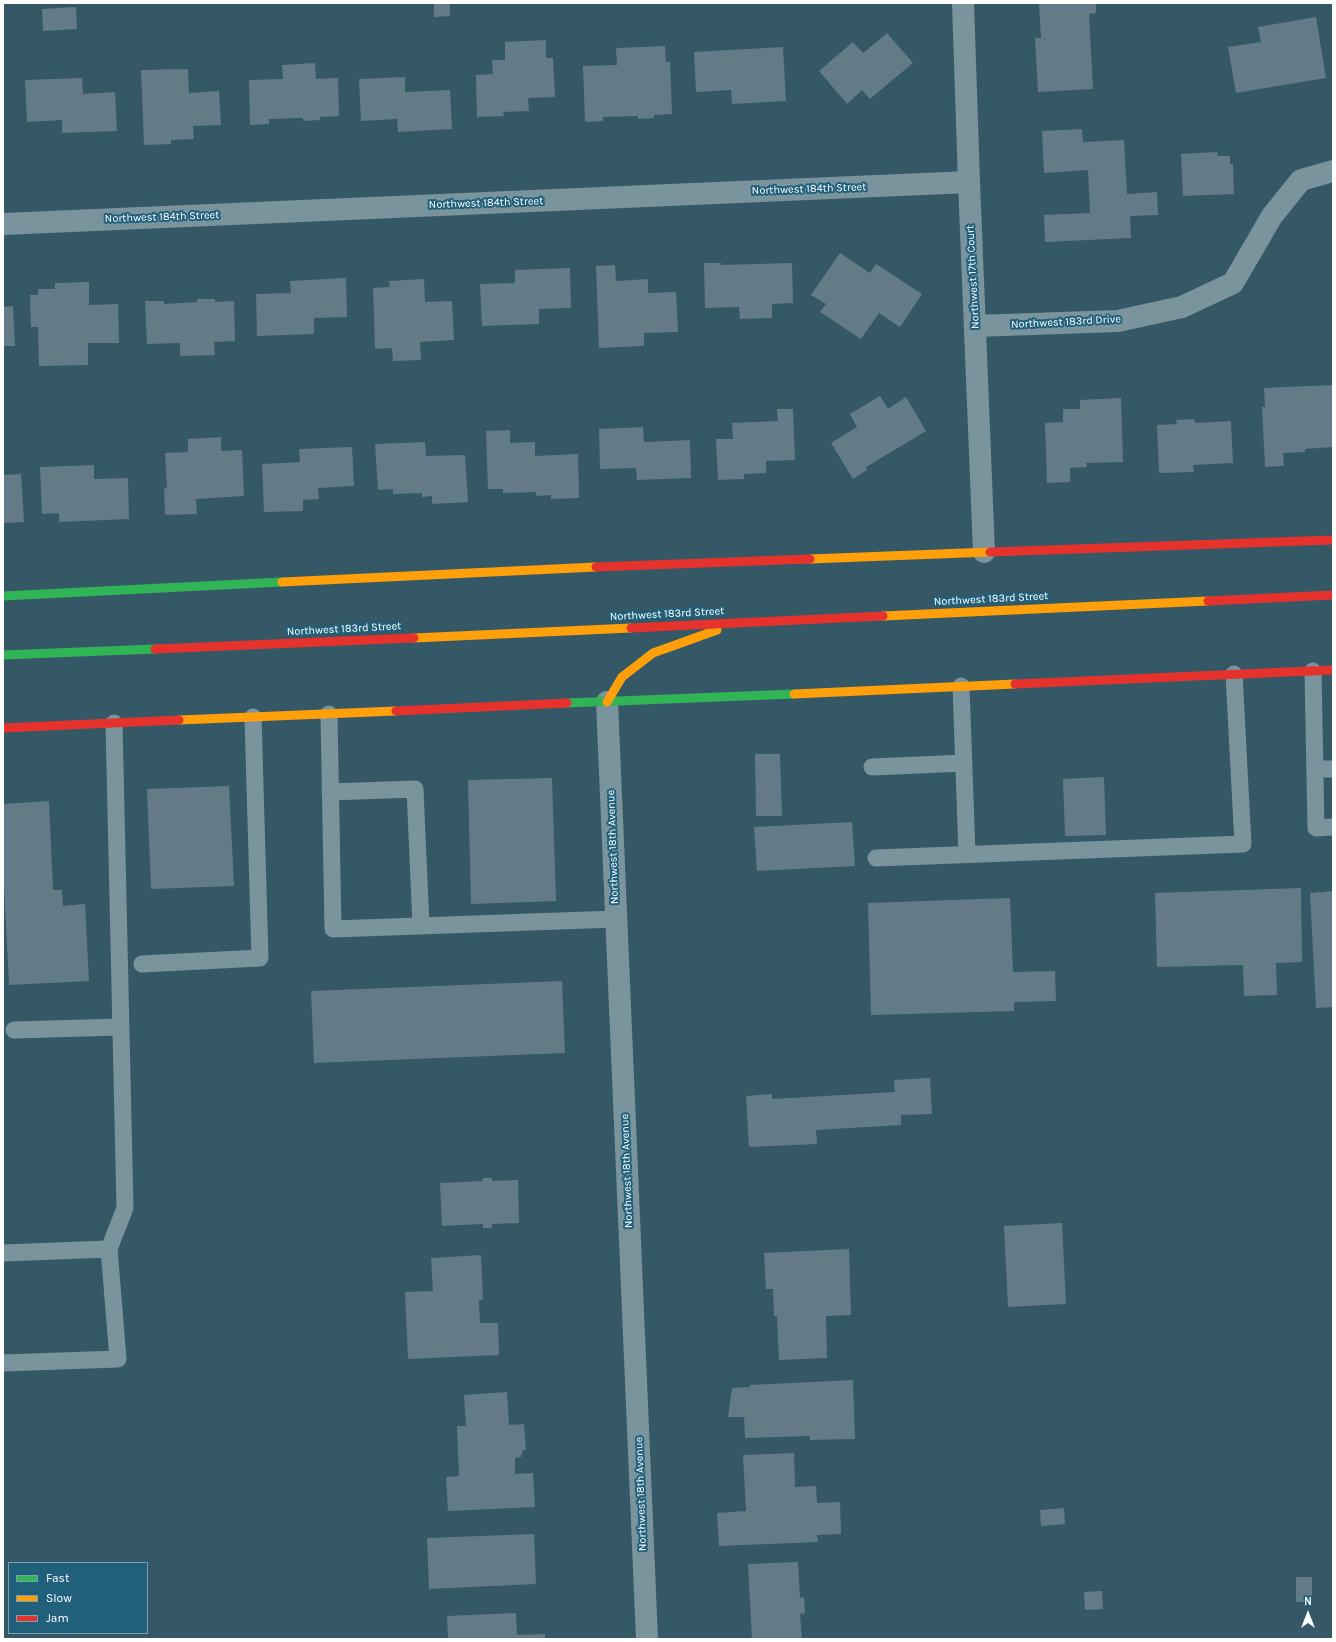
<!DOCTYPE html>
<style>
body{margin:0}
#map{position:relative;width:1336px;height:1642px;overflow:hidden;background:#355867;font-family:Karla,sans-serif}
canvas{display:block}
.frame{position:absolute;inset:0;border:4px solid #fff;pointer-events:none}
.legend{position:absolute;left:8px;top:1562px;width:140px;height:72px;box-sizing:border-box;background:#21607b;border:1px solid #7aa0b0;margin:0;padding:5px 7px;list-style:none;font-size:12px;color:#fff}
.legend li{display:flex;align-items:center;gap:8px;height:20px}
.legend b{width:20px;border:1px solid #7aa0b0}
.north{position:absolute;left:1288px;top:1594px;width:40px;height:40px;-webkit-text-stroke:3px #21607b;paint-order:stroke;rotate:0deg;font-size:11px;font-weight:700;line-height:16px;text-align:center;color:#fff}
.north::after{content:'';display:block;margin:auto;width:14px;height:18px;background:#fff;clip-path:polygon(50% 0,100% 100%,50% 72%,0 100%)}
</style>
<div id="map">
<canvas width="1336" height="1642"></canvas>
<div class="frame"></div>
<ul class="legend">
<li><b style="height:5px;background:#30b455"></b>Fast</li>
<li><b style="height:5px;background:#ff9f0a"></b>Slow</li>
<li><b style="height:5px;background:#e5322d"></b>Jam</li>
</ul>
<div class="north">N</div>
</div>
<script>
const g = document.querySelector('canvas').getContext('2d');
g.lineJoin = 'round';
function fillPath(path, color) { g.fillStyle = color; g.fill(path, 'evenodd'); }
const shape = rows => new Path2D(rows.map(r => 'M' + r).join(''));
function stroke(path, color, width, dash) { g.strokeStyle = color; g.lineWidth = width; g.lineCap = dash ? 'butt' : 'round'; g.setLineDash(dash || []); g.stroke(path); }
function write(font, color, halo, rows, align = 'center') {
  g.font = font + ' Karla,sans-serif'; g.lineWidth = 4; g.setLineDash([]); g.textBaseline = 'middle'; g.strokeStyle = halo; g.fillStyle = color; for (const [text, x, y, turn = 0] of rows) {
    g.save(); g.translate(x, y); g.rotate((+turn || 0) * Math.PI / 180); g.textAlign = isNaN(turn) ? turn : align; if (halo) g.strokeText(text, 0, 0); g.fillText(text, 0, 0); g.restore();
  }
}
fillPath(shape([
 [434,3,450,3,450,16,434,17],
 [1057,3,1096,3,1096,13,1089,14,1093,89,1038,92,1035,38,1041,38,1039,4],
 [76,7,77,29,43,31,42,9],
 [1316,17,1326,78,1236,93,1228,47,1261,42,1258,27],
 [887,33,913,63,870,99,862,90,847,104,819,71,853,42,863,53],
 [546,40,546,58,553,58,555,97,528,98,529,111,503,112,504,116,477,117,476,75,493,74,492,60,505,60,505,42],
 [665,46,666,62,670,62,672,114,654,115,654,118,638,119,638,116,603,117,603,121,585,122,583,66,617,65,616,48],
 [783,47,786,101,732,104,731,90,696,92,694,52],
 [315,63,316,79,338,78,339,116,320,117,320,120,303,121,303,118,269,119,269,124,250,125,249,80,283,79,282,65],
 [188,69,189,93,219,91,221,125,193,126,194,139,171,140,171,144,144,145,141,70],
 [405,77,405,92,450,90,452,129,398,132,397,119,361,121,359,79],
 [82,78,83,94,115,92,117,131,62,133,62,120,27,122,25,80],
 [1082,129,1083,142,1124,140,1127,194,1157,192,1158,215,1130,216,1131,238,1045,242,1044,215,1090,213,1088,170,1044,173,1042,131],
 [1217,152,1218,156,1230,156,1230,164,1233,164,1234,194,1183,196,1181,154],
 [840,253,870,273,876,264,922,294,900,327,879,313,861,339,820,312,826,304,811,295],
 [704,263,721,263,721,265,792,263,793,303,772,304,772,318,740,319,739,307,705,308],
 [615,265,616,281,648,279,648,293,676,292,678,332,644,333,644,346,599,348,596,266],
 [570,268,571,308,539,309,539,324,482,326,480,284,515,283,515,270],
 [346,278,347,317,314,318,314,334,257,336,256,294,291,293,290,281],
 [424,279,425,302,452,301,454,340,420,342,421,360,393,361,392,348,375,349,373,288,390,287,389,281],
 [89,282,89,305,118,304,119,343,88,343,88,365,39,366,38,327,31,327,30,295,38,295,38,289,55,289,55,283],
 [197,299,215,299,215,302,234,301,235,341,214,342,215,355,180,356,180,343,147,344,145,301,164,301,164,304,197,302],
 [13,306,15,346,3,346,3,307],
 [1333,385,1333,447,1305,449,1305,452,1283,453,1284,466,1265,467,1262,407,1265,407,1264,388],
 [880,396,888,409,906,397,926,431,866,467,867,470,853,479,831,443,857,427,850,414],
 [1121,398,1123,462,1086,463,1087,467,1070,468,1070,482,1047,483,1045,423,1063,422,1063,409,1080,409,1080,400],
 [777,409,793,409,795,460,766,461,766,473,744,474,744,479,718,480,716,439,733,439,732,423,778,421],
 [1194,419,1195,423,1231,421,1233,463,1193,465,1194,472,1159,473,1157,425,1177,424,1176,420],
 [643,427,644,442,690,440,691,478,637,480,636,468,600,469,599,429],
 [510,430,510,443,535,442,535,456,578,454,579,498,551,499,551,495,536,496,536,492,503,493,503,489,488,489,486,431],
 [221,437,221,451,242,450,244,496,196,499,197,514,165,515,164,489,167,488,165,453,188,452,188,439],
 [425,442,426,456,465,455,468,502,432,504,432,496,422,497,422,493,393,494,393,489,378,490,375,444],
 [352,447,354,486,318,488,319,499,303,500,303,511,264,512,262,464,300,462,299,449],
 [94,465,94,479,128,478,129,519,59,522,59,513,42,514,40,467],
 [21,474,24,522,3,523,3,475],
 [755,754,780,754,782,816,756,816],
 [1104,777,1106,835,1065,836,1063,779],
 [552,778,556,901,471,904,468,780],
 [229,786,234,886,151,889,147,789],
 [49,801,53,890,62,890,63,906,85,904,89,981,9,985,3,866,3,804],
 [852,822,855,866,757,871,754,827],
 [1301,888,1302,962,1276,963,1277,995,1244,996,1243,965,1157,967,1155,893],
 [1333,891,1333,1007,1316,1008,1310,893],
 [1010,898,1013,972,1055,971,1056,1001,1014,1002,1014,1011,871,1015,868,903],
 [562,981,565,1053,314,1063,311,991],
 [930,1078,932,1114,901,1115,901,1125,816,1130,817,1144,749,1147,746,1096,772,1094,772,1099,895,1092,894,1080],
 [483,1178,492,1178,492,1181,518,1180,519,1223,492,1224,492,1228,483,1228,483,1224,442,1226,440,1183,483,1181],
 [1062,1223,1066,1304,1008,1307,1004,1226],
 [849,1249,851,1315,826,1316,827,1358,779,1360,777,1316,774,1316,773,1289,766,1289,764,1253],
 [481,1255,483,1300,479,1300,480,1323,498,1323,499,1355,408,1359,405,1292,433,1291,431,1258],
 [853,1380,855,1439,810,1440,810,1436,745,1438,744,1417,728,1417,732,1388,750,1387,750,1385],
 [507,1392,509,1425,524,1424,526,1450,523,1450,521,1457,515,1458,515,1474,533,1473,535,1507,448,1511,446,1477,459,1476,457,1426,466,1426,464,1395],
 [794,1453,795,1487,816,1486,817,1503,840,1502,841,1534,817,1535,818,1542,719,1546,717,1513,746,1511,743,1455],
 [1064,1508,1065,1524,1041,1526,1040,1510],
 [534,1534,536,1584,429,1589,427,1538],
 [798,1562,800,1598,804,1597,805,1613,800,1614,802,1639,752,1639,748,1564],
 [1296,1577,1312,1577,1312,1602,1296,1602],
 [1102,1591,1103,1609,1085,1610,1084,1592],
 [516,1613,517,1635,545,1634,545,1639,448,1639,447,1616]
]), '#627b86');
stroke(shape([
 [1313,671,1316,828,1333,827],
 [961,686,967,854],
 [329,714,333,929,616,919],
 [872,767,964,763],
 [1315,769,1333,769],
 [330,792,415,789,421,926],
 [876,858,1243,844,1234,674],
 [142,964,260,958,253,717],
 [14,1030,121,1027],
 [3,1253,109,1249],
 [3,1363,118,1359,109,1249,125,1208,114,723]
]), '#7a949e', 17);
stroke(shape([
 [963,3,969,182,984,552],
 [3,224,969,182],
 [975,326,1118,321,1182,307,1233,283,1272,216,1301,180,1333,171],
 [607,702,647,1639]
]), '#7a949e', 22);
stroke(shape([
 [3,596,282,582],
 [3,655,155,649],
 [567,703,794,694]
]), '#30b455', 9);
stroke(shape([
 [810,559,990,552],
 [282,582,596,567],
 [883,616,1208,601],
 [414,638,631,628],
 [794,694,1015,684],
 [607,702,622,677,653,653,717,630],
 [179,720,396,711]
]), '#ff9f0a', 9);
stroke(shape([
 [990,552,1333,540],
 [596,567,810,559],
 [1208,601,1333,595],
 [631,628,883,616],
 [155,649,414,638],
 [1015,684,1333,670],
 [396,711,567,703],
 [3,728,179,720]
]), '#e5322d', 9);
write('11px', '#fff', '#21607b', [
 ["Northwest 184th Street",809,189,-2],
 ["Northwest 184th Street",486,203,-2],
 ["Northwest 184th Street",162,217,-2],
 ["Northwest 17th Court",973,277,-93],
 ["Northwest 183rd Drive",1066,322,-3],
 ["Northwest 183rd Street",991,599,-3],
 ["Northwest 183rd Street",667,614,-3],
 ["Northwest 183rd Street",344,629,-3],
 ["Northwest 18th Avenue",613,847,-92],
 ["Northwest 18th Avenue",627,1171,-92],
 ["Northwest 18th Avenue",641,1494,-92]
]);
</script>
